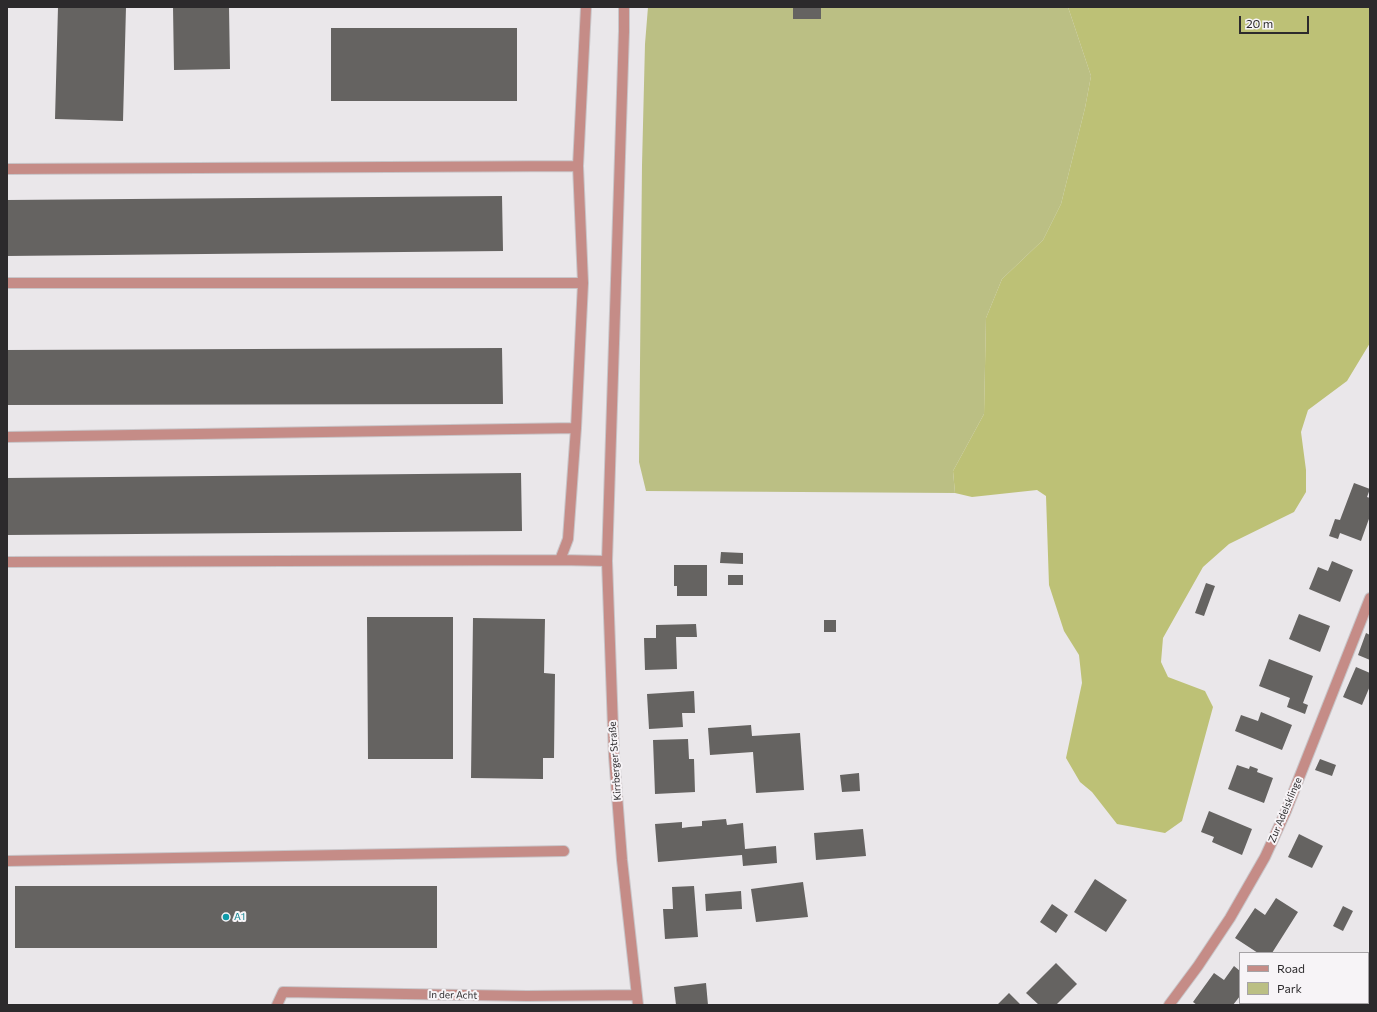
<!DOCTYPE html>
<meta charset="utf-8">
<style>
body{margin:0}
#map{position:relative;width:1377px;height:1012px;overflow:hidden;background:#eae7ea;font-family:Commissioner,sans-serif}
canvas{display:block}
.frame{position:absolute;inset:0;border:8px solid #2c2a2c;pointer-events:none}
.legend{position:absolute;left:1239px;top:952px;width:130px;height:52px;box-sizing:border-box;background:#f7f4f7;border:1px solid #a6a3a6;margin:0;padding:5px 7px;list-style:none;font-size:12px;color:#2c2a2c}
.legend li{display:flex;align-items:center;gap:8px;height:20px}
.legend b{width:20px;border:1px solid #a6a3a6}
.scale{position:absolute;left:1239px;top:16px;width:70px;height:18px;box-sizing:border-box;border:2px solid #2c2a2c;border-top:0;padding-left:5px;font-size:12px;line-height:14px;white-space:nowrap;color:#2c2a2c;-webkit-text-stroke:3px #f7f4f7;paint-order:stroke}
</style>
<div id="map">
<canvas width="1377" height="1012"></canvas>
<div class="frame"></div>
<ul class="legend">
<li><b style="height:5px;background:#c58c87"></b>Road</li>
<li><b style="height:11px;background:#bbbf84"></b>Park</li>
</ul>
<div class="scale">20 m</div>
</div>
<script>
const g = document.querySelector('canvas').getContext('2d');
g.lineJoin = 'round';
function fillPath(path, color) { g.fillStyle = color; g.fill(path, 'evenodd'); }
const shape = rows => new Path2D(rows.map(r => 'M' + r).join(''));
function stroke(path, color, width, dash) { g.strokeStyle = color; g.lineWidth = width; g.lineCap = dash ? 'butt' : 'round'; g.setLineDash(dash || []); g.stroke(path); }
function write(font, color, halo, rows, align = 'center') {
  g.font = font + ' Commissioner,sans-serif'; g.lineWidth = 4; g.setLineDash([]); g.textBaseline = 'middle'; g.strokeStyle = halo; g.fillStyle = color; for (const [text, x, y, turn = 0] of rows) {
    g.save(); g.translate(x, y); g.rotate((+turn || 0) * Math.PI / 180); g.textAlign = isNaN(turn) ? turn : align; if (halo) g.strokeText(text, 0, 0); g.fillText(text, 0, 0); g.restore();
  }
}
fillPath(shape([
 [648,7,1068,7,1091,76,1085,108,1061,204,1043,240,1002,279,986,318,984,414,953,471,955,493,646,491,639,462,642,165,645,44]
]), '#bbbf84');
fillPath(shape([
 [1068,7,1370,7,1370,343,1347,381,1308,410,1301,432,1306,470,1306,492,1294,512,1229,544,1203,567,1163,638,1161,662,1168,677,1205,691,1213,707,1182,821,1165,833,1117,824,1092,792,1080,782,1066,758,1082,683,1079,655,1064,631,1049,585,1046,496,1037,490,972,497,955,493,953,471,984,414,986,318,1002,279,1043,240,1061,204,1085,108,1091,76]
]), '#bdc176');
fillPath(shape([
 [58,7,126,7,123,121,55,119],
 [173,7,229,7,230,69,174,70],
 [793,7,821,7,821,19,793,19],
 [331,28,517,28,517,101,331,101],
 [502,196,503,251,7,256,7,200],
 [502,348,503,404,7,405,7,350],
 [521,473,522,531,7,535,7,478],
 [1354,483,1370,489,1367,497,1370,498,1370,516,1361,541,1340,533,1338,539,1329,536,1335,519,1340,520],
 [721,552,743,553,743,564,720,563],
 [1332,561,1353,570,1340,602,1309,589,1318,567,1328,571],
 [674,565,707,565,707,596,677,596,677,586,674,586],
 [728,575,743,575,743,585,728,585],
 [1206,583,1215,586,1204,616,1195,613],
 [1299,614,1330,626,1320,652,1289,639],
 [367,617,453,617,453,759,368,759],
 [473,618,545,619,544,673,555,674,554,758,543,758,543,779,471,778],
 [824,620,836,620,836,632,824,632],
 [696,624,697,637,676,637,677,669,645,670,644,638,656,638,656,625],
 [1366,633,1370,635,1370,660,1358,655],
 [1269,659,1313,676,1303,703,1308,705,1305,714,1287,707,1290,698,1259,686],
 [1356,667,1370,673,1370,686,1362,705,1343,697],
 [694,691,695,713,682,713,683,727,649,729,647,694],
 [1261,712,1292,725,1282,750,1235,731,1241,715,1258,721],
 [751,725,752,736,800,733,804,790,756,793,753,752,710,755,708,728],
 [688,739,689,759,694,759,695,792,655,794,653,740],
 [1320,759,1336,765,1332,776,1315,770],
 [1237,765,1249,769,1250,766,1258,769,1257,772,1273,778,1264,803,1228,789],
 [859,773,860,791,842,792,840,775],
 [1209,811,1252,829,1242,855,1212,842,1214,837,1201,832],
 [726,819,727,825,743,823,745,849,776,846,777,863,743,866,742,855,658,862,655,824,682,822,682,828,689,827,702,826,702,821],
 [863,829,866,856,816,860,814,833],
 [1299,834,1323,846,1312,868,1288,857],
 [1095,879,1127,900,1106,932,1074,912],
 [803,882,808,917,756,922,751,889],
 [15,886,437,886,437,948,15,948],
 [694,886,698,937,665,939,663,909,673,909,672,887],
 [741,891,742,909,706,911,705,894],
 [1276,898,1298,912,1272,953,1258,953,1235,938,1255,908,1265,915],
 [1052,904,1068,915,1056,933,1040,922],
 [1343,906,1353,911,1343,931,1333,926],
 [1056,963,1077,984,1056,1005,1039,1005,1026,993],
 [1234,966,1240,971,1240,996,1233,1005,1197,1005,1193,1002,1214,973,1224,980],
 [706,983,708,1005,676,1005,674,987],
 [1009,993,1021,1005,997,1005]
]), '#656361');
const service = shape([
 [624,31,624,7],
 [7,169,578,166],
 [7,283,583,283],
 [7,437,576,428],
 [560,560,568,539,576,428,583,283,578,166,586,7],
 [7,562,560,560,607,561],
 [7,861,564,851]
]);
const minor = shape([
 [624,31,607,561,614,756,622,860,638,1005],
 [277,1005,283,992,527,996,637,995],
 [1169,1005,1198,966,1230,918,1265,857,1286,811,1370,598]
]);
stroke(service, '#c8c5c8', 12);
stroke(minor, '#c8c5c8', 12);
stroke(service, '#c58c87', 10);
stroke(minor, '#c58c87', 10);
for (const [x, y, r, color] of [
 [226,917,4,"#0f9aa8"]
]) { const dot = new Path2D(); dot.arc(x, y, r, 0, 2 * Math.PI); g.fillStyle = color; g.fill(dot); stroke(dot, '#f7f4f7', 1.5); }
write('10px', '#2c2a2c', '#f7f4f7', [
 ["Kirrberger Straße",615,761,-94],
 ["Zur Adelsklinge",1285,810,-67],
 ["In der Acht",453,995,1]
]);
write('10px', '#0d838f', '#f7f4f7', [
 ["A1",234,917]
], 'left');
</script>
